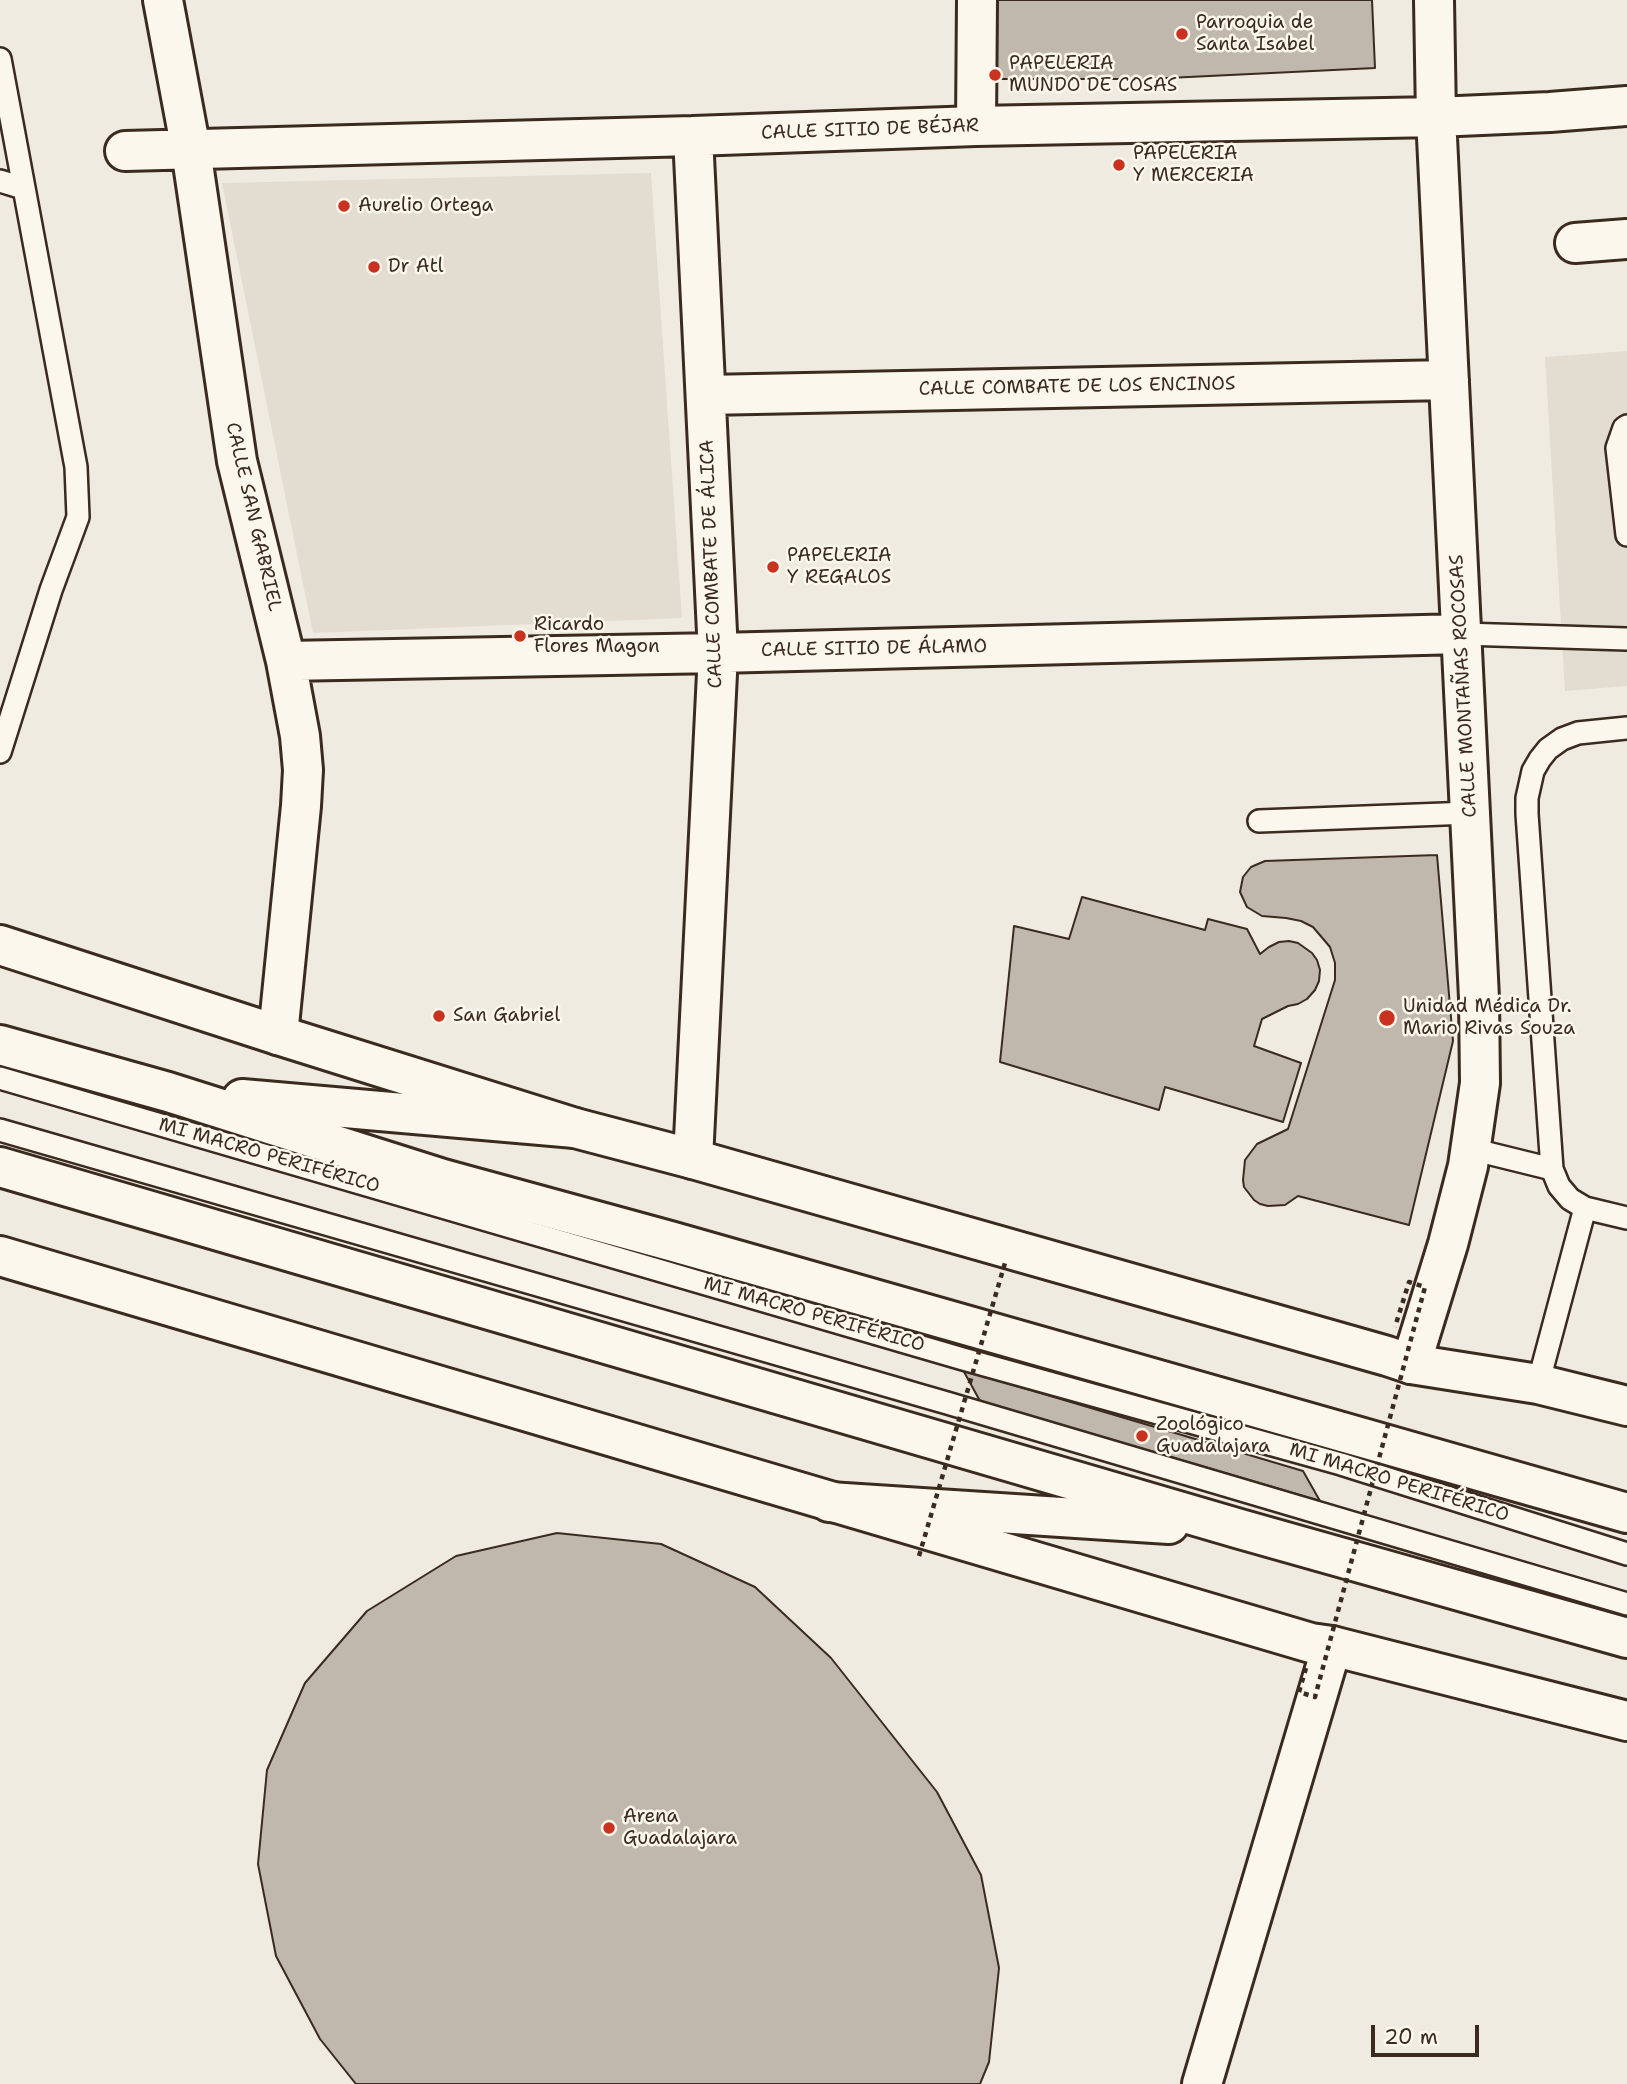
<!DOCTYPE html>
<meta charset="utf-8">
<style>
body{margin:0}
#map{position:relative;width:1627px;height:2084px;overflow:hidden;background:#f0ebe0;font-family:"Shantell Sans",sans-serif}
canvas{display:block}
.scale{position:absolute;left:1371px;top:2025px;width:108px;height:32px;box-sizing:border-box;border:4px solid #3b2a1e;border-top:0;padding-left:9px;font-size:21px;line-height:24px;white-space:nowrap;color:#3b2a1e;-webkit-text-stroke:5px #fbf7ec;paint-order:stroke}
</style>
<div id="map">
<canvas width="1627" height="2084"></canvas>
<div class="scale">20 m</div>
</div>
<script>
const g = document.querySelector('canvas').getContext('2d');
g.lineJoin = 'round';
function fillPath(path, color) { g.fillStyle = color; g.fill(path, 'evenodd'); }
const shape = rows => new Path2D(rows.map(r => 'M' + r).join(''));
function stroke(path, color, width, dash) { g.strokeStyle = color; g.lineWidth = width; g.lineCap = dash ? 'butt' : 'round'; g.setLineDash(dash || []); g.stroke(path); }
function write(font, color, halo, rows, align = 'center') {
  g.font = font + ' "Shantell Sans",sans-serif'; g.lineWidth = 5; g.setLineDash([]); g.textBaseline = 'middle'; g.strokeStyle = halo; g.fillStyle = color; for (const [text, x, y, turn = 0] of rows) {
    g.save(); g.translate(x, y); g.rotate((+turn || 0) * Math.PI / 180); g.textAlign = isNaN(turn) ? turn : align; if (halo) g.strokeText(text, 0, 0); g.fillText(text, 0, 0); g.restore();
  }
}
fillPath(shape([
 [651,173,682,618,313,633,222,183],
 [1627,351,1627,686,1565,691,1545,357]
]), '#e2dcd1');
const building = shape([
 [989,0,1372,0,1375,68,1147,79,991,79,989,0],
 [1437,855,1453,1041,1409,1225,1298,1196,1285,1205,1268,1206,1260,1204,1254,1200,1244,1187,1243,1180,1245,1160,1257,1144,1288,1129,1335,980,1335,963,1330,947,1313,927,1301,921,1286,918,1262,916,1247,907,1240,892,1243,877,1251,867,1265,861,1437,855],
 [1082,897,1205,930,1208,919,1247,929,1260,954,1269,947,1279,942,1289,941,1298,943,1312,953,1317,960,1320,970,1319,981,1315,990,1307,999,1298,1004,1288,1006,1262,1019,1254,1046,1301,1063,1283,1122,1165,1087,1159,1110,1000,1062,1014,926,1069,939,1082,897],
 [963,1370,1303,1471,1320,1501,980,1401,963,1370],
 [557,1533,661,1544,755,1587,831,1658,937,1792,981,1875,999,1968,989,2062,980,2084,356,2084,320,2039,276,1956,258,1864,267,1770,305,1683,367,1611,456,1556,557,1533]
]);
fillPath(building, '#c0b8ad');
stroke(building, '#3b2a1e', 2);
const lane = shape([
 [0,59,76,467,78,517,51,590,0,752],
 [0,181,23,188],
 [1627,426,1624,428,1617,448,1627,535],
 [1462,634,1627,639],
 [1627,728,1578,733,1562,739,1548,749,1540,759,1533,771,1527,798,1527,814,1552,1169,1559,1186,1570,1199,1585,1208,1627,1218],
 [1259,821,1470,813],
 [0,1078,963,1359,1341,1464,1627,1554],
 [0,1130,947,1403,1627,1604],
 [1471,1149,1552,1169],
 [1538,1384,1585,1208]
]);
const street = shape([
 [163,0,191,150,237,461,286,661,300,736,303,770,301,806,278,1035],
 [976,126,977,0],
 [693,136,718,653,693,1159],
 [125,151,693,136,976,126,1436,117,1550,112,1627,106],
 [1575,243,1627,239],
 [706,395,1449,380],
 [286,661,718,653,1462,634],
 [1411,1364,1448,1244,1468,1166,1480,1083,1479,998,1436,117,1434,0],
 [1202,2084,1332,1646]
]);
const secondary = shape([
 [0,945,278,1035,575,1128,693,1159,1387,1356,1411,1364,1538,1384,1627,1406],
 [0,1256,1311,1643,1332,1646,1627,1721]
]);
const highway = shape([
 [0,1045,168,1092,443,1179,670,1241,1627,1513],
 [242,1099,575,1128],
 [0,1167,1240,1529,1627,1638],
 [829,1502,1169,1524]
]);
stroke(lane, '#3b2a1e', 26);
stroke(street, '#3b2a1e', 44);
stroke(secondary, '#3b2a1e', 44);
stroke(highway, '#3b2a1e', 44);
stroke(lane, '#fbf7ec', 21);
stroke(street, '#fbf7ec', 38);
stroke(secondary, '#fbf7ec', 38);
stroke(highway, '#fbf7ec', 38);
stroke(shape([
 [919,1556,1005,1263],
 [1306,1668,1299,1692,1315,1697,1425,1287,1409,1282,1395,1327]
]), '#3b2a1e', 4.5, [5, 5]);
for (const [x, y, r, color] of [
 [1182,34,7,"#c8321e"],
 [995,75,7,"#c8321e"],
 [1119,165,7,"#c8321e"],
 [344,206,7,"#c8321e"],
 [374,267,7,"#c8321e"],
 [773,567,7,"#c8321e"],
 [520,636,7,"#c8321e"],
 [439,1016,7,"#c8321e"],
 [1387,1018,9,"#c8321e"],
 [1142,1436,7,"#c8321e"],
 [609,1828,7,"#c8321e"]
]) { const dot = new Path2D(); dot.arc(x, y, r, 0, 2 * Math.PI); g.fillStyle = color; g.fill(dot); stroke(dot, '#fbf7ec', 2.5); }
write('19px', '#3b2a1e', '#fbf7ec', [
 ["Parroquia de",1196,23],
 ["Santa Isabel",1196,45],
 ["PAPELERIA",1009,64],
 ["MUNDO DE COSAS",1009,86],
 ["PAPELERIA",1133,154],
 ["Y MERCERIA",1133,176],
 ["Aurelio Ortega",358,206],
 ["Dr Atl",388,267],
 ["PAPELERIA",787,556],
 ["Y REGALOS",787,578],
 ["Ricardo",534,625],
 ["Flores Magon",534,647],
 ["Unidad Médica Dr.",1403,1007],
 ["Mario Rivas Souza",1403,1029],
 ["San Gabriel",453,1016],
 ["Zoológico",1156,1425],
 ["Guadalajara",1156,1447],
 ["Arena",623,1817],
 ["Guadalajara",623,1839]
], 'left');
write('19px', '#3b2a1e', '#fbf7ec', [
 ["CALLE SITIO DE BÉJAR",870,130,-2],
 ["CALLE COMBATE DE LOS ENCINOS",1077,387,-1],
 ["CALLE SAN GABRIEL",253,517,77],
 ["CALLE COMBATE DE ÁLICA",712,564,-92],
 ["CALLE SITIO DE ÁLAMO",874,649,-1],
 ["CALLE MONTAÑAS ROCOSAS",1464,686,-93],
 ["MI MACRO PERIFÉRICO",269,1156,16],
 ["MI MACRO PERIFÉRICO",814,1315,16],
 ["MI MACRO PERIFÉRICO",1399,1483,17]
]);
</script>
